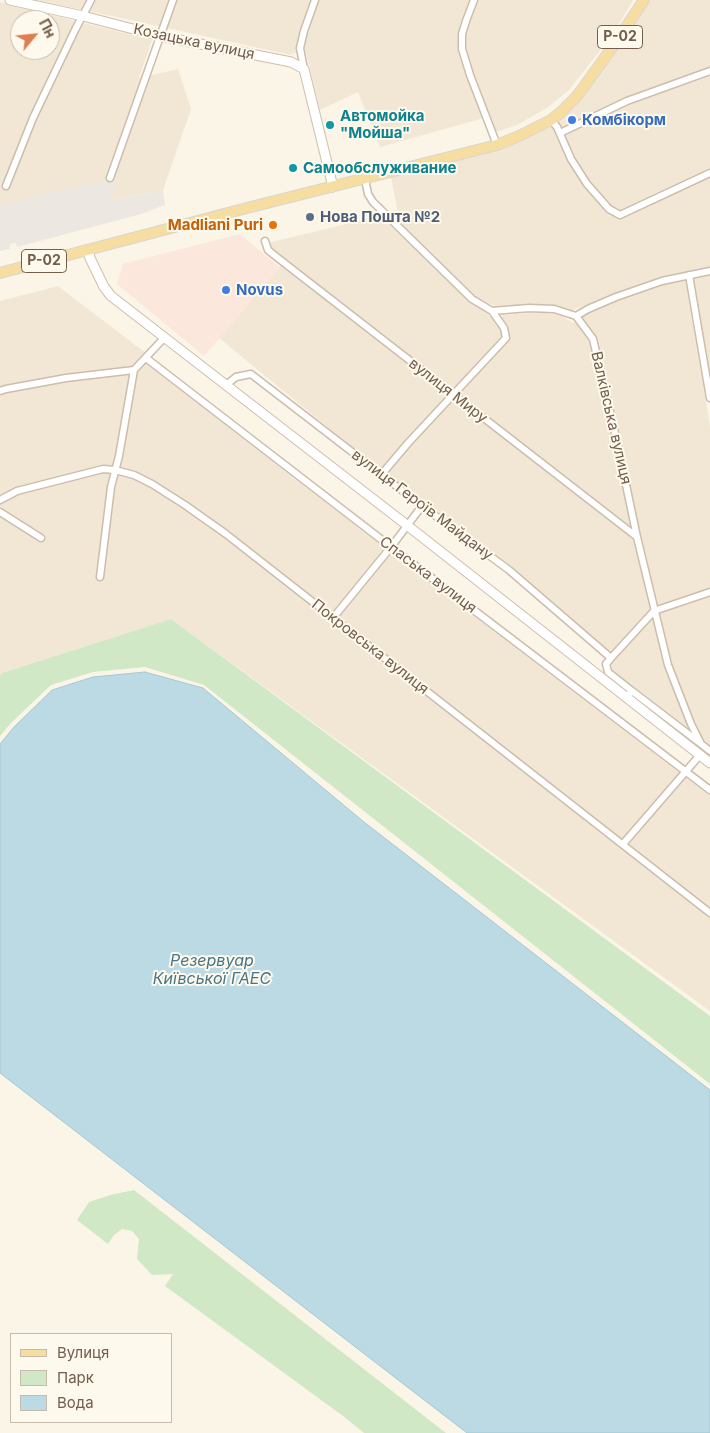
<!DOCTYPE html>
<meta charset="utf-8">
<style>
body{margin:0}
#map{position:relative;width:710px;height:1433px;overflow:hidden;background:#fbf5e7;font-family:Inter,sans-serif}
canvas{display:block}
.legend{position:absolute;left:10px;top:1333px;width:162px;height:90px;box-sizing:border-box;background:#fef9ed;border:1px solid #c6bbad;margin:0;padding:6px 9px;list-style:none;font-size:15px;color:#735e4d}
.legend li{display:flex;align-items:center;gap:10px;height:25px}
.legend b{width:25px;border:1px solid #c6bbad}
.north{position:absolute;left:10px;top:10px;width:50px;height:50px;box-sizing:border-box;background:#fef9ed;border:1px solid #c6bbad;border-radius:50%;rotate:62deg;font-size:14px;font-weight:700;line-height:20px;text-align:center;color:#735e4d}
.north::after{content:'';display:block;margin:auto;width:18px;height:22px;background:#de7e53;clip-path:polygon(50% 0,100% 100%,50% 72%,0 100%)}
</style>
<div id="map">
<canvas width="710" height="1433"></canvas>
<ul class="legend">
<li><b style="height:6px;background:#f6dea3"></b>Вулиця</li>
<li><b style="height:14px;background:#d1e8c6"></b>Парк</li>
<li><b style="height:14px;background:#bcdae4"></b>Вода</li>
</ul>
<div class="north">Пн</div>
</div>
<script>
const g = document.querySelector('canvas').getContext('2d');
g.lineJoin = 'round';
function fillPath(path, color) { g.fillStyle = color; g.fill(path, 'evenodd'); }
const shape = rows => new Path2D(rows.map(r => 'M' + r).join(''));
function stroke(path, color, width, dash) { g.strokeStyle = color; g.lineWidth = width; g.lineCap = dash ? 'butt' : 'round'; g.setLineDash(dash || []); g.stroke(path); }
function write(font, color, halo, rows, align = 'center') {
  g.font = font + ' Inter,sans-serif'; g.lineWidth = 4; g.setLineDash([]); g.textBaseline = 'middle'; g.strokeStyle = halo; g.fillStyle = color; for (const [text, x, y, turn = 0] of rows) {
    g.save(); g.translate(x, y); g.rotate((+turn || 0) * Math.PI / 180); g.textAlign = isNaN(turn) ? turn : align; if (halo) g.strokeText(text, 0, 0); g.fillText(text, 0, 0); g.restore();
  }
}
fillPath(shape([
 [38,0,633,0,613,34,569,90,547,108,517,125,496,132,491,116,380,147,358,92,320,110,305,48,291,55],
 [647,0,710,0,710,374,692,271,669,275,572,310,554,306,531,305,499,307,475,298,400,223,391,177,520,141,546,129,562,118,582,96],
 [0,2,152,40,139,78,178,69,191,109,163,190,110,201,117,179,0,206],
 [20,20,50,20,50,50,20,50],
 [379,216,494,320,504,315,544,312,561,316,573,323,599,306,660,284,685,279,710,426,710,746,610,669,614,658,523,576,387,476,219,338,284,261,270,249,268,243],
 [58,286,710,784,710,1011,171,619,2,673,0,676,0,301]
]), '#f2e7d5');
fillPath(shape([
 [240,234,280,268,204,356,117,284,123,264]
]), '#fbe7db');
fillPath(shape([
 [117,179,111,201,163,190,165,205,141,214,17,247,16,243,10,244,10,249,0,251,0,206,47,193]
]), '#ece7e0');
fillPath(shape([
 [171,619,710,1016,710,1084,204,685,145,667,93,672,51,685,11,723,0,736,0,676,2,673],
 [134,1190,446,1433,364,1433,343,1416,165,1286,173,1274,152,1275,137,1259,139,1239,132,1231,122,1229,114,1235,108,1244,77,1220,89,1202,110,1195]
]), '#d1e8c6');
const water = shape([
 [145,672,203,688,364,822,710,1090,710,1433,467,1433,0,1073,0,744,14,727,52,690,93,677,145,672]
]);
fillPath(water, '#bcdae4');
stroke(water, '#a3c9d5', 1);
const street = shape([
 [474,0,466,21,462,34,462,49,470,75,497,145],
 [304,69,300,48,304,31,315,0],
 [551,120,557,127,571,159,587,184,609,209,620,215,710,173],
 [560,133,627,101,710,71],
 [110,178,173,0],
 [365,179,368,194,373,202,472,299,492,311,529,308,554,309,576,316,593,339,617,442,637,537,668,665,691,724,701,744,710,751],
 [6,186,33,118,76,28,91,0],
 [265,241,268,250,274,255,637,537],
 [689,275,710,398],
 [576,316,588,309,616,297,662,281,710,271],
 [146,358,391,547,710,790],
 [226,385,236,377,251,374,422,506,509,570,611,658],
 [0,391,6,389,66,378,134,370],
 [381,475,409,442,506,338,504,328,492,311],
 [0,500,17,491,103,469,115,470,134,475,152,484,185,505,226,534,710,913],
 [0,512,41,538],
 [100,577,111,487,119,456,134,370,165,337],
 [333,618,391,547,422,506],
 [632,691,700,743],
 [626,698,632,691,608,672,606,664,611,658,654,611,710,592],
 [623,844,700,755]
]);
const secondary = shape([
 [10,0,83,16,160,36,291,62,304,69,333,187],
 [88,250,90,258,104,287,111,296,408,526,710,763]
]);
const primary = shape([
 [0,273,247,208,497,145,519,136,551,120,561,112,577,96,614,45,644,0]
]);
stroke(street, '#ccbdad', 9);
stroke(secondary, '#cfbeab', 11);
stroke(primary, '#dbd5d1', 12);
stroke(street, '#fff', 6);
stroke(secondary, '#fff', 9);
stroke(primary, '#f6dea3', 10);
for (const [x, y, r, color] of [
 [572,120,5,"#3f7fe0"],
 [330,125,5,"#0f9aa8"],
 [293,168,5,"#0f9aa8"],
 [310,217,5,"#5c6f8a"],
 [273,225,5,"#e8710a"],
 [226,290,5,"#3f7fe0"]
]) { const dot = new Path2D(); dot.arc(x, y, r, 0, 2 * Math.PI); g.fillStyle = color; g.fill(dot); stroke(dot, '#fef9ed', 2); }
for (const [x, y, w] of [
 [620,37,45],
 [44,261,45]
]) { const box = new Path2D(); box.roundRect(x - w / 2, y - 11.5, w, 23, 4); g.fillStyle = '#fef9ed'; g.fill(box); stroke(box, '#735e4d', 1); }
write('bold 14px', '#735e4d', null, [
 ["Р-02",620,37],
 ["Р-02",44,261]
]);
write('15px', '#735e4d', '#fef9ed', [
 ["Козацька вулиця",194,42,12],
 ["вулиця Миру",448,391,38],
 ["Валківська вулиця",611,418,77],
 ["вулиця Героїв Майдану",422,505,37],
 ["Спаська вулиця",428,575,37],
 ["Покровська вулиця",370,647,38]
]);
write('bold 15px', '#0d838f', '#fef9ed', [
 ["Автомойка",340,116],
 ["\"Мойша\"",340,133],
 ["Самообслуживание",303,168]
], 'left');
write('bold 15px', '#366cbe', '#fef9ed', [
 ["Комбікорм",582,120],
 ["Novus",236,290]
], 'left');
write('bold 15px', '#4e5e75', '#fef9ed', [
 ["Нова Пошта №2",320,217]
], 'left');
write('bold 15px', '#c56008', '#fef9ed', [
 ["Madliani Puri",263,225]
], 'right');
write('italic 16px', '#477585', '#fef9ed', [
 ["Резервуар",212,961],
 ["Київської ГАЕС",212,979]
]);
</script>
